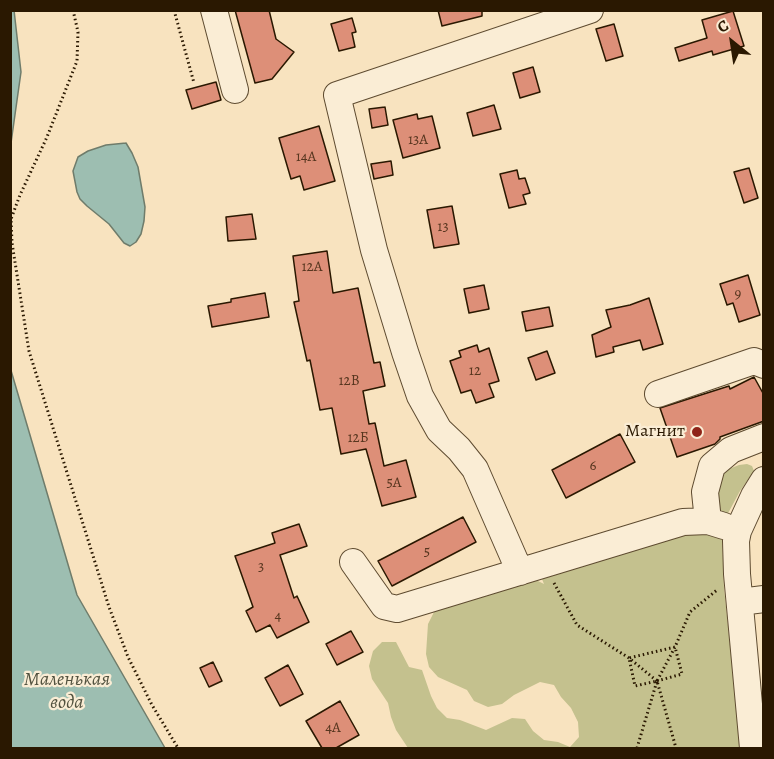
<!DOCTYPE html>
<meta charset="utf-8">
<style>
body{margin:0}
#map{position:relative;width:774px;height:759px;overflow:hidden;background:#f8e3bf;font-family:Alegreya,serif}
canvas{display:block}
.frame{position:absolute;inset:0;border:12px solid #2a1801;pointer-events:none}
.north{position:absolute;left:702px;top:12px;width:60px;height:60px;-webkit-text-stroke:4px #faedd5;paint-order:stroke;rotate:330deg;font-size:16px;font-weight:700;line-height:24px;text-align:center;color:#2a1801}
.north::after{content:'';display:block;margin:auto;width:21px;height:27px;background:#2a1801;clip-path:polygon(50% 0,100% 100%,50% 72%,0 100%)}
</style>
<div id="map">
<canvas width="774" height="759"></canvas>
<div class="frame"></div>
<div class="north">С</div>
</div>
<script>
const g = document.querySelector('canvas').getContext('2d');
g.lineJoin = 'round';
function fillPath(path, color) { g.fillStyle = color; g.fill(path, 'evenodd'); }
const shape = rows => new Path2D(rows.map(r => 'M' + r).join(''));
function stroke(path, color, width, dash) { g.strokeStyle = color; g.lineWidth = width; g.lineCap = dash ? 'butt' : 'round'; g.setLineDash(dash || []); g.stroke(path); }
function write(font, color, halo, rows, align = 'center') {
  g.font = font + ' Alegreya,serif'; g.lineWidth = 4.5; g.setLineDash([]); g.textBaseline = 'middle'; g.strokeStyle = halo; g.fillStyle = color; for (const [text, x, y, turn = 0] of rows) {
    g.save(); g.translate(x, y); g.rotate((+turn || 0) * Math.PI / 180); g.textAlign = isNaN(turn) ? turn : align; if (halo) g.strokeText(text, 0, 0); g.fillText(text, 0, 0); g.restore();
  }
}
fillPath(shape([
 [747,464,752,466,754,471,740,491,726,517,718,518,717,489,721,477,729,469,739,465],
 [689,526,722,533,724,588,741,748,408,748,396,730,391,717,388,703,372,679,369,666,373,651,382,642,396,642,409,667,422,670,431,696,437,708,447,718,460,720,486,730,512,718,525,719,533,731,544,740,558,742,570,747,579,737,578,722,571,708,561,697,554,685,540,682,514,695,502,704,488,707,474,701,467,690,438,677,429,667,426,654,428,624,434,612,524,579,538,581,544,584,540,574]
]), '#c4c18e');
const water = shape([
 [14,10,21,72,11,143,10,11,14,10],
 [126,143,132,153,138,167,145,207,144,221,141,234,136,242,130,246,124,243,109,224,87,206,80,199,77,192,73,171,78,157,88,151,106,145,126,143],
 [10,367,77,595,165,748,11,748,10,367]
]);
fillPath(water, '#9dbeb1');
stroke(water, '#6f7c6b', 1.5);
const building = shape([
 [235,10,269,10,276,39,294,52,272,79,255,83,235,10],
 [438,10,482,10,482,16,442,26,438,10],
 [733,11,744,46,713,55,712,51,679,61,675,48,707,38,702,20,733,11],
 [352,18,356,32,352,33,355,47,339,51,331,24,352,18],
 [614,24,623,56,606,61,596,29,614,24],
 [533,67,540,92,520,98,513,73,533,67],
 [216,82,221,100,192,109,186,90,216,82],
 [494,105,501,129,473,136,467,113,494,105],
 [385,107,388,125,372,128,369,109,385,107],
 [417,114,418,119,432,116,440,148,403,158,393,120,417,114],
 [319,126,335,181,304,190,300,176,291,179,279,138,319,126],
 [391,161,393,175,374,179,371,164,391,161],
 [749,168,758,198,744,203,734,172,749,168],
 [517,170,519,179,525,178,530,193,523,195,526,204,509,208,500,174,517,170],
 [452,206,459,244,434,248,427,210,452,206],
 [252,214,256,239,228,241,226,217,252,214],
 [327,251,333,293,358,288,374,363,380,362,385,386,363,391,369,424,375,423,384,466,406,460,416,497,382,506,366,449,341,454,332,408,320,410,310,360,307,361,294,302,299,301,293,256,327,251],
 [748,275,760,315,739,322,733,303,727,305,720,284,748,275],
 [484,285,489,309,469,313,464,289,484,285],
 [265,293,269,317,212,327,208,306,231,302,231,299,265,293],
 [649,298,663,344,643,350,640,340,613,347,614,352,596,357,592,335,611,327,606,310,630,305,649,298],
 [549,307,553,326,526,331,522,312,549,307],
 [477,345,479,352,489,348,499,381,489,384,494,397,476,403,471,390,461,393,450,361,461,357,459,351,477,345],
 [547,351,555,373,536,380,528,358,547,351],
 [754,377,764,395,764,421,720,437,720,439,715,444,677,457,660,408,729,386,730,389,754,377],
 [620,434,635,462,566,498,552,470,620,434],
 [463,517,476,542,392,586,378,561,463,517],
 [299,524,307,546,280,555,294,598,297,596,309,622,277,638,270,625,256,632,246,611,253,607,235,556,275,543,272,533,299,524],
 [351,631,363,652,337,665,326,644,351,631],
 [213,662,222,681,209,687,200,668,213,662],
 [288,665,303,694,280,706,265,678,288,665],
 [340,701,359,735,336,748,322,748,306,721,340,701]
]);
fillPath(building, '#dd8f78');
stroke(building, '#2a1801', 1.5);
const minor = shape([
 [214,10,235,90],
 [658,394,754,361,764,365],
 [724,526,708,521,705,492,712,466,731,450,764,437],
 [353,562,384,606,397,609,683,522,708,521],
 [520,572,475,469,459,449,439,430,420,396,405,352,374,250,337,95,590,10],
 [740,602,764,599],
 [753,748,737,574,736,541,738,531,754,496,764,480]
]);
stroke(minor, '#5e4b30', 28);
stroke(shape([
 [73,10,78,32,77,61,47,137,20,195,11,219,12,243,29,351,109,607,128,657,152,705,178,748],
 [174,10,194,83],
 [554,583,577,625,629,658,657,681],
 [657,681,682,674,675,647,629,658,635,686,657,681,675,647,690,612,717,590],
 [637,748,657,681,676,748]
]), '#2a1801', 3, [1.5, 3]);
stroke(minor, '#faedd5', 26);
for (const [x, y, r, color] of [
 [697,432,6,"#8f2418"]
]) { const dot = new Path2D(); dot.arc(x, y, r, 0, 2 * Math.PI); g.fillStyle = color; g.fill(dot); stroke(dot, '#faedd5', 2); }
write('15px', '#57361f', null, [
 ["13А",418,140],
 ["14А",306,157],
 ["13",443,227],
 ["12А",312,267],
 ["9",738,294],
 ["12",475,371],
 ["12В",349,381],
 ["12Б",358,438],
 ["6",593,466],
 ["5А",394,483],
 ["5",427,552],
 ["3",261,567],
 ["4",278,616],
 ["4А",333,728]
]);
write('18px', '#2a1801', '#faedd5', [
 ["Магнит",685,432]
], 'right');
write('italic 20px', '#52523f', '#faedd5', [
 ["Маленькая",67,680],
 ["вода",67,703]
]);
</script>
